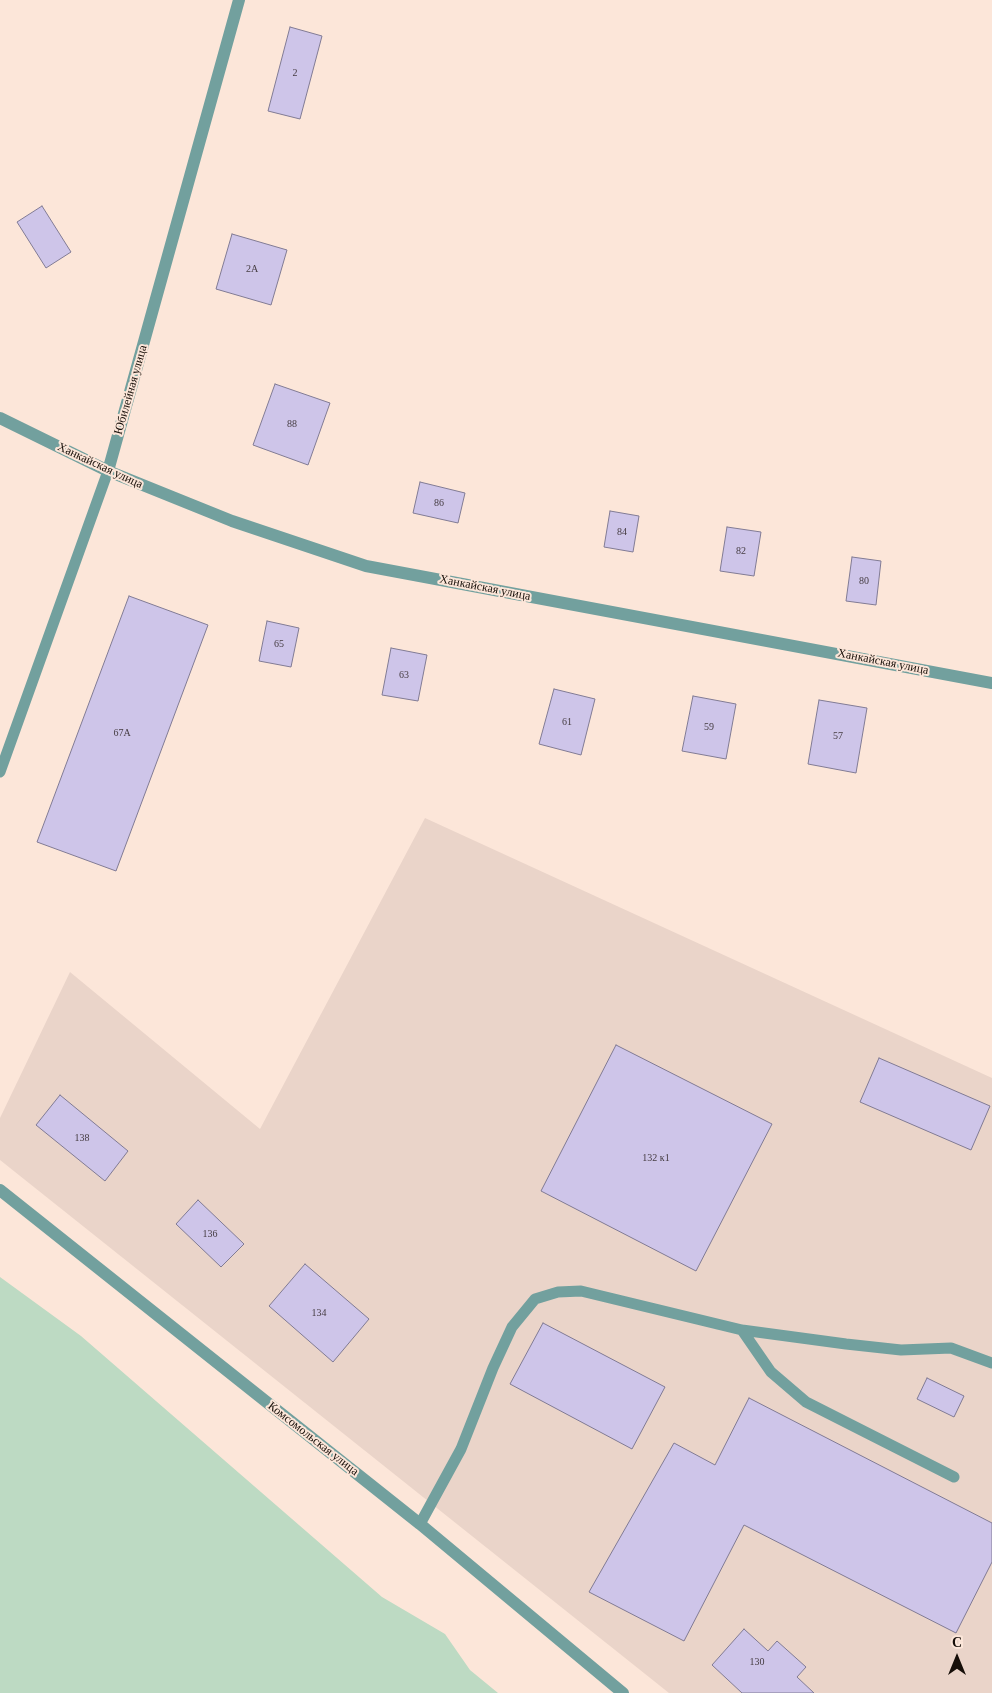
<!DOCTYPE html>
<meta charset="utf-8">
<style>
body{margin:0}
#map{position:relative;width:992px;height:1693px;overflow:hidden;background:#fce6d9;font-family:Georgia,serif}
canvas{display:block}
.north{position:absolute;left:932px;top:1633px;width:50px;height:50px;-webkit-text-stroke:4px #fce6d9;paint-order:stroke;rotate:0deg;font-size:14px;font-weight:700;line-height:20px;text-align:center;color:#170f09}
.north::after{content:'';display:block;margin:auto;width:18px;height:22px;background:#170f09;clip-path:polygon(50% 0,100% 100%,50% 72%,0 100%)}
</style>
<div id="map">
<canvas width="992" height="1693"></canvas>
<div class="north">С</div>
</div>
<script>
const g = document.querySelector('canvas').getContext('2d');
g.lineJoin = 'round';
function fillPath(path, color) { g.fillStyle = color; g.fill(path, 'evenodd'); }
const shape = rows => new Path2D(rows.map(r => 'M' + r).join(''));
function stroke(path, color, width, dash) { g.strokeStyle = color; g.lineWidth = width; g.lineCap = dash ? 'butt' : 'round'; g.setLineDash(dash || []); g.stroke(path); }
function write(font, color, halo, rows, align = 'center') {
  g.font = font + ' Georgia,serif'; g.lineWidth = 4; g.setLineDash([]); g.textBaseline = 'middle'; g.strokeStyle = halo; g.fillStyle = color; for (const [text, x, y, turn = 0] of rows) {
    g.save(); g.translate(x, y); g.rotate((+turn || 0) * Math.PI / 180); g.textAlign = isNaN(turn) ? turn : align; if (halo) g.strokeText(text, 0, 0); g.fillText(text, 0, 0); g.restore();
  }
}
fillPath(shape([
 [425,818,992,1078,992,1693,669,1693,0,1160,0,1118,70,972,260,1129]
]), '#ead4c9');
fillPath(shape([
 [0,1277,81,1336,382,1597,445,1634,470,1670,498,1693,0,1693]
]), '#bddac3');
const building = shape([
 [290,27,322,36,300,119,268,111,290,27],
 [42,206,71,252,46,268,17,222,42,206],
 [232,234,287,250,271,305,216,289,232,234],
 [275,384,330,403,308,465,253,445,275,384],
 [420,482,465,493,458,523,413,513,420,482],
 [610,511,639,516,633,552,604,547,610,511],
 [727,527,761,532,754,576,720,571,727,527],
 [852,557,881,561,876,605,846,601,852,557],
 [129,596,208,625,116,871,37,842,129,596],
 [267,621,299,628,291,667,259,661,267,621],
 [391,648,427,655,418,701,382,695,391,648],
 [554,689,595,699,581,755,539,744,554,689],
 [693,696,736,704,726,759,682,751,693,696],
 [819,700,867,708,856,773,808,764,819,700],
 [616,1045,772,1124,696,1271,541,1191,616,1045],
 [879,1058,990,1106,971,1150,860,1102,879,1058],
 [60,1095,128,1151,105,1181,36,1125,60,1095],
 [198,1200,244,1244,221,1267,176,1224,198,1200],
 [305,1264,369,1319,333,1362,269,1306,305,1264],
 [543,1323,665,1387,632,1449,510,1384,543,1323],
 [927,1378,964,1396,954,1417,917,1399,927,1378],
 [749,1398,992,1523,992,1562,956,1633,744,1525,684,1641,589,1592,674,1443,715,1465,749,1398],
 [744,1629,768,1651,777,1641,806,1667,797,1677,814,1693,742,1693,712,1665,744,1629]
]);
fillPath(building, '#cec5e9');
stroke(building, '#817b94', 1);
stroke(shape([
 [0,772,108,471],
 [742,1330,771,1372,806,1402,954,1477],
 [420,1524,461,1449,493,1368,512,1327,535,1299,558,1292,581,1291,742,1330,846,1344,901,1350,951,1348,992,1363]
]), '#72a09e', 11);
stroke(shape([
 [0,418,108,471,232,521,366,566,992,683],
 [108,471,239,0]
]), '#72a09e', 12);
stroke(shape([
 [0,1190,420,1524,623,1693]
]), '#72a09e', 12);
write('10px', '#453c41', null, [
 ["2",295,73],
 ["2А",252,269],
 ["88",292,424],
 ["86",439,503],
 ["84",622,532],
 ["82",741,551],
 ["80",864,581],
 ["65",279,644],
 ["63",404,675],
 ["61",567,722],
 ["59",709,727],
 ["67А",122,733],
 ["57",838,736],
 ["138",82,1138],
 ["132 к1",656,1158],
 ["136",210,1234],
 ["134",319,1313],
 ["130",757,1662]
]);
write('12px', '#170f09', '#fce6d9', [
 ["Юбилейная улица",131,390,-74],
 ["Ханкайская улица",100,466,25],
 ["Ханкайская улица",485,588,11],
 ["Ханкайская улица",883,662,11],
 ["Комсомольская улица",313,1439,38]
]);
</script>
